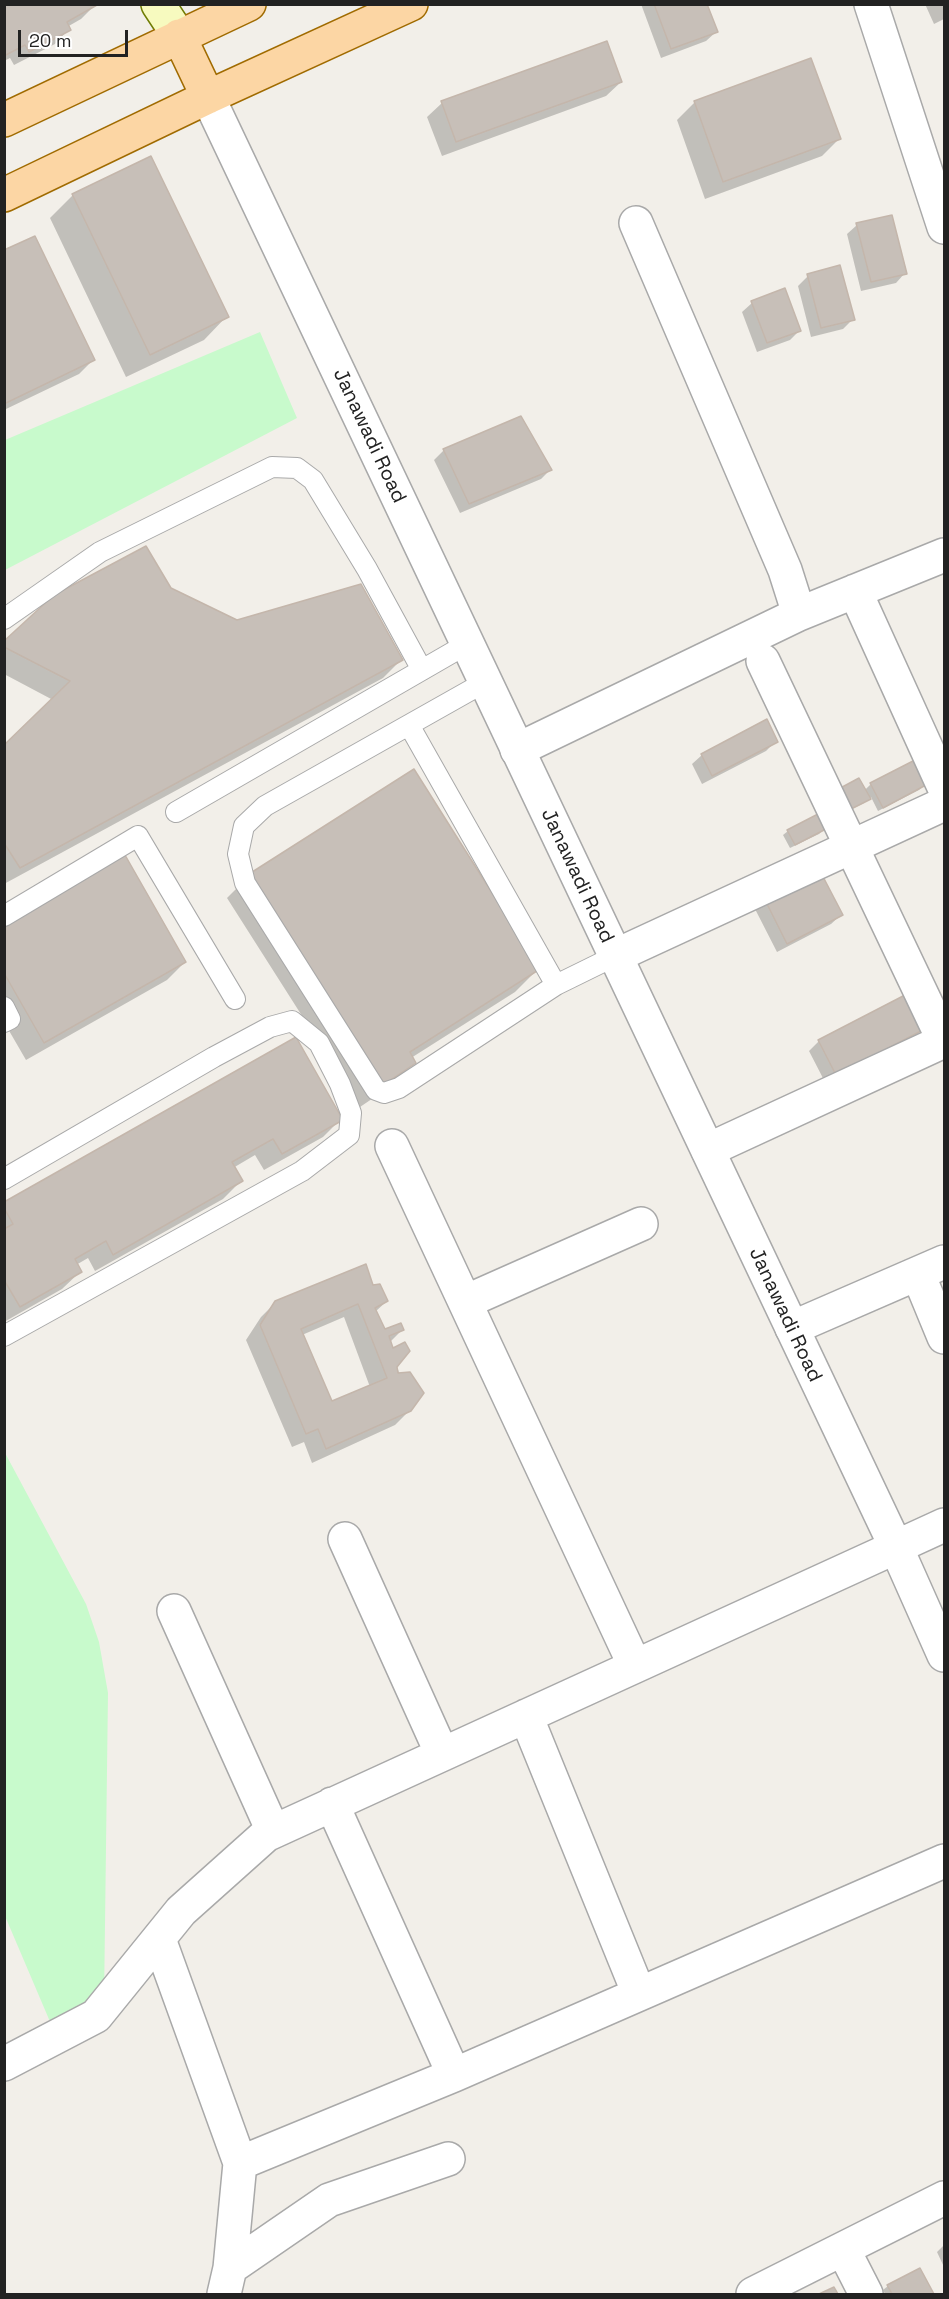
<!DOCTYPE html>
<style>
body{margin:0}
#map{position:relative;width:949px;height:2299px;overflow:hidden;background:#f2efe9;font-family:"Space Grotesk",sans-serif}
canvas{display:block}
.frame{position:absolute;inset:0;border:6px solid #222;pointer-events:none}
.scale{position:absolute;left:18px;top:30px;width:110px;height:27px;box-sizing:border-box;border:3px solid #222;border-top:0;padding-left:8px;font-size:18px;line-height:21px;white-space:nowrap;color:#222;-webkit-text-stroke:4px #fff;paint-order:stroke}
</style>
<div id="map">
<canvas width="949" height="2299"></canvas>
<div class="frame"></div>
<div class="scale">20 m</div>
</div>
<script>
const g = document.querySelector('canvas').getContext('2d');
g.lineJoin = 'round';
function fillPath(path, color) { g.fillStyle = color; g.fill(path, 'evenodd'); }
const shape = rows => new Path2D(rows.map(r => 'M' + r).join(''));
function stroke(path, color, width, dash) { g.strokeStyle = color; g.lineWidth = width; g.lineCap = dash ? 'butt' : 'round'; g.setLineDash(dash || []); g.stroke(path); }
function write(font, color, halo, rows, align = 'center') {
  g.font = font + ' "Space Grotesk",sans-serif'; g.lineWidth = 5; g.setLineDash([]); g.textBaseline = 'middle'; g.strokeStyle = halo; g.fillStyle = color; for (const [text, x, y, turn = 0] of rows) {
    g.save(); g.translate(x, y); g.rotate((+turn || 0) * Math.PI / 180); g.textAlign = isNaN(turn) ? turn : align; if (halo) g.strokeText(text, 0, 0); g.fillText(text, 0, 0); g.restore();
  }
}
fillPath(shape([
 [260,332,297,418,5,570,5,440],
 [4,1451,86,1604,99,1642,108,1693,104,2001,51,2024,5,1916]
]), '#c8facc');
fillPath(shape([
 [4,4,95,5,81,19,67,27,69,29,55,44,14,65,10,58,4,61],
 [641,4,706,4,716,32,706,41,661,58],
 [925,4,944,4,944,19,934,24],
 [621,82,606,96,442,156,427,117,442,103],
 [695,102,840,138,822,156,705,199,677,120],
 [73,195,227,316,204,340,126,377,50,218],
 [857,225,905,273,896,283,861,291,847,234],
 [4,252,93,360,79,374,4,410],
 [808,276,853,319,843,329,811,337,798,286],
 [752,303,799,331,790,340,757,352,742,312],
 [444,450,550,470,541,479,460,513,434,460],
 [170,589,237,622,401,660,383,678,4,884,4,747,53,700,4,674,4,643],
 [776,741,766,751,702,784,692,764,702,755],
 [871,784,924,785,919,790,878,811,871,797,864,803,838,816],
 [824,829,819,834,790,848,783,835,788,831],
 [250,875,539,968,515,992,411,1058,414,1063,391,1086,360,1107,227,898],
 [765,899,841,915,831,924,777,952,755,909],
 [4,925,185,962,167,980,26,1060,4,1022],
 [921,1030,912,1040,826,1084,809,1051,819,1041],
 [341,1119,323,1137,264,1170,255,1155,233,1168,241,1181,223,1199,95,1271,88,1258,76,1265,80,1272,62,1289,4,1322,4,1204],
 [372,1287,387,1301,375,1312,384,1331,403,1329,390,1342,410,1410,395,1425,312,1463,304,1442,292,1447,246,1340,261,1317,276,1302],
 [344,1317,370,1387,332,1403,302,1335],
 [944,2245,944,2267,937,2252],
 [920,2270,932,2294,885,2294,883,2290,888,2286]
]), '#0003');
const building = shape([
 [4,4,97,4,97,5,67,22,71,30,29,52,25,45,4,56,4,4],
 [654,4,707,4,718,32,671,49,654,4],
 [607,41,622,82,456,142,441,101,607,41],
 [811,58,841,139,723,182,694,101,811,58],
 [151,156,229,317,150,355,72,194,151,156],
 [892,215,907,274,871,282,856,223,892,215],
 [35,236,95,360,4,404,4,250,35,236],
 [840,265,855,320,821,328,807,274,840,265],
 [785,288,801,331,767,343,751,301,785,288],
 [521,416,552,470,469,504,443,449,521,416],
 [146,546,171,588,237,620,361,584,403,660,20,868,4,843,4,745,70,681,4,647,4,641,54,595,146,546],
 [767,719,778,742,712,776,701,754,767,719],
 [913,761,926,785,883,808,870,783,913,761],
 [414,769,540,969,410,1052,416,1063,383,1085,249,874,414,769],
 [859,778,871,799,843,813,833,792,859,778],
 [818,814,826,829,795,845,787,830,818,814],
 [125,855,186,962,44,1043,4,973,4,924,125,855],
 [819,869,843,915,787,944,764,898,819,869],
 [905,995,923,1030,836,1075,818,1040,905,995],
 [296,1037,343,1120,282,1154,273,1139,232,1162,243,1181,113,1255,106,1241,75,1259,82,1272,20,1307,4,1280,4,1229,13,1224,4,1208,4,1202,296,1037],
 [366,1264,373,1285,380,1284,388,1301,375,1308,385,1329,401,1323,404,1330,389,1336,393,1348,405,1342,410,1351,397,1367,398,1373,410,1372,424,1393,411,1411,326,1449,318,1429,306,1434,260,1325,275,1301,366,1264],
 [358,1304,387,1378,332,1401,301,1329,358,1304],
 [920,2268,934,2294,892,2294,887,2285,920,2268],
 [834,2287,838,2294,819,2294,834,2287]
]);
fillPath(building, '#c7bfb8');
stroke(building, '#c4b6ab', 1.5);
const service = shape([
 [4,619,100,552,272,467,297,468,313,480,367,569,422,670],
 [485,682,265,806,244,826,238,854,245,883,376,1090,384,1093,399,1088,556,985,615,956],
 [409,725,556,985],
 [176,812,467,644],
 [4,916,138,836,235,999],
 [4,1007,10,1019,4,1022],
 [4,1179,214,1057,270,1027,292,1021,319,1043,340,1084,351,1113,349,1135,302,1171,4,1336]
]);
const minor = shape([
 [871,4,944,227],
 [636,223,785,570,799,614],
 [855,591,944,787],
 [517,750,799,614,944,555],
 [615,956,944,804],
 [392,1146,635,1666],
 [708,1150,944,1041,763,661],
 [918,1274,944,1337],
 [465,1302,641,1224],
 [792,1328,944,1262],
 [345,1539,442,1754],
 [174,1611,273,1831],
 [526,1716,639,1994],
 [332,1804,454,2075],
 [159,1939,240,2163,230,2268],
 [4,2064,96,2016,181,1911,266,1835,896,1547],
 [240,2163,454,2075,944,1861],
 [843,2249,866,2294],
 [224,2294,230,2268,329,2200,448,2159],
 [753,2294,944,2198]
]);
const tertiary = shape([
 [208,97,896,1547,944,1655],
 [896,1547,944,1525]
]);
const secondary = shape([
 [158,4,179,36]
]);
const primary = shape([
 [179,36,208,97],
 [4,120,249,4],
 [4,195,208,97,411,4]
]);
stroke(service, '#a9a9a9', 22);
stroke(minor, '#a9a9a9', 36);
stroke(tertiary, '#a9a9a9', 36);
stroke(secondary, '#707d05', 36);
stroke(primary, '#a06b00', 36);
stroke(service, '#fff', 20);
stroke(minor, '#fff', 33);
stroke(tertiary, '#fff', 33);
stroke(secondary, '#f7fabf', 33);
stroke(primary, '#fcd6a4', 33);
write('20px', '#222', '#fff', [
 ["Janawadi Road",369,436,65],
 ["Janawadi Road",577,876,65],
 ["Janawadi Road",785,1315,65]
]);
</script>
